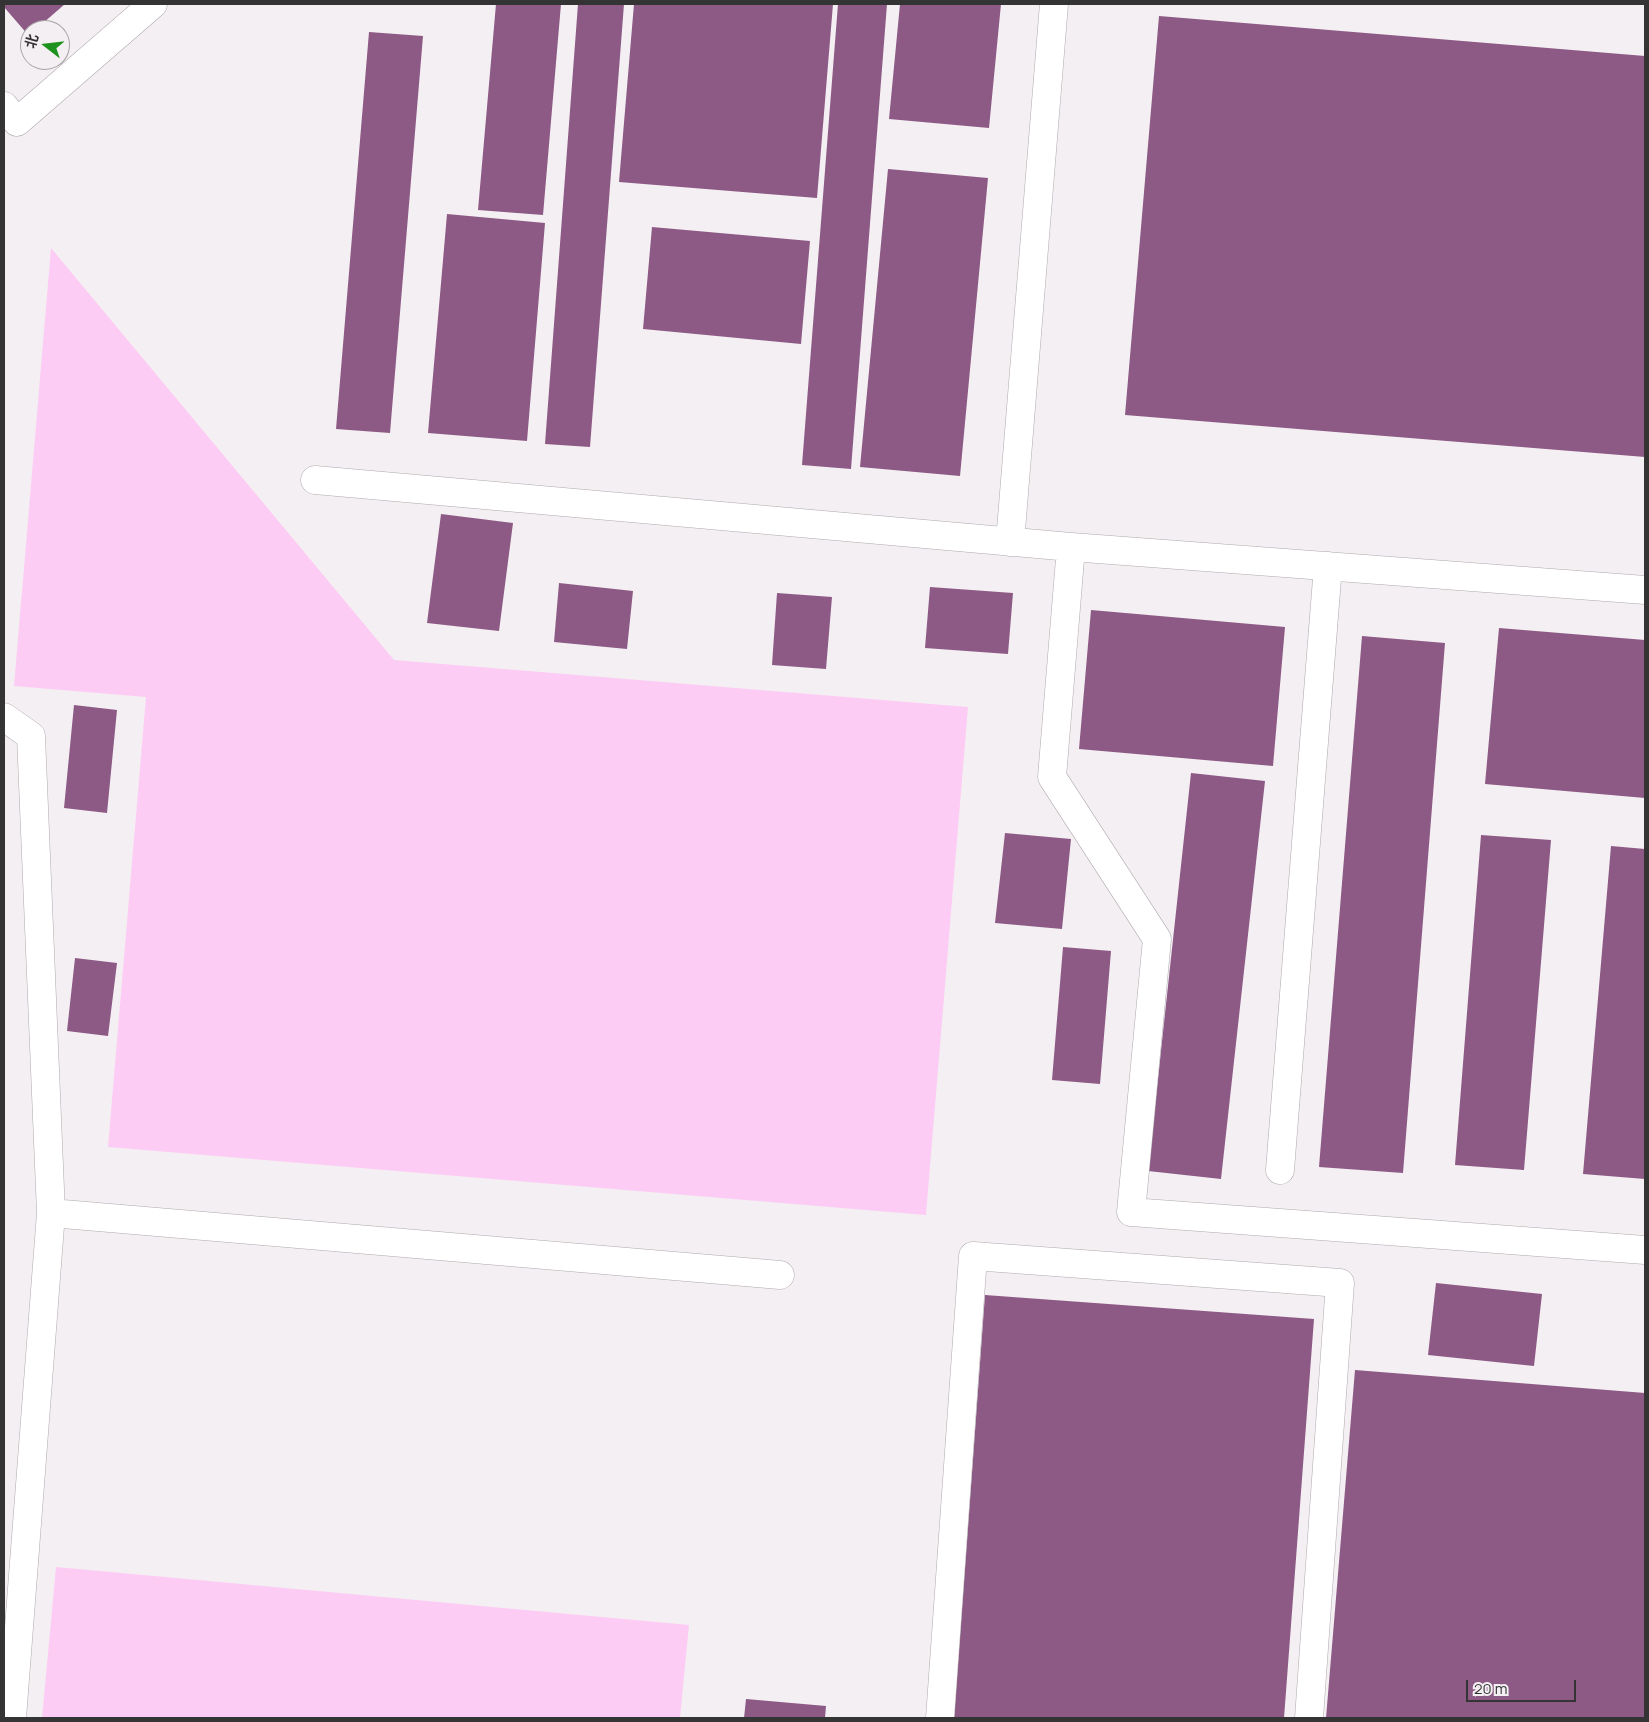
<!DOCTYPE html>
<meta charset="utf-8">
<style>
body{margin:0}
#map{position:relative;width:1649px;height:1722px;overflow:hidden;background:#f4eff3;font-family:Manrope,"Noto Sans SC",sans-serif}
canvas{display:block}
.frame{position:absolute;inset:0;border:5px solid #353435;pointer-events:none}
.north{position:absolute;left:20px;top:20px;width:50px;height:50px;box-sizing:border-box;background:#f4eff3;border:1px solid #a8a4a7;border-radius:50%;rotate:286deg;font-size:14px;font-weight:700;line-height:20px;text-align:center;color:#353435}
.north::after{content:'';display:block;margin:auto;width:18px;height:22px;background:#1d921e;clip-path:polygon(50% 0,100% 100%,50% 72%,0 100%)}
.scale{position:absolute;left:1466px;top:1680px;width:110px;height:22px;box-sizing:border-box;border:2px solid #353435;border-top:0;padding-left:6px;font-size:15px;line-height:18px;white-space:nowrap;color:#353435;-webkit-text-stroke:4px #f4eff3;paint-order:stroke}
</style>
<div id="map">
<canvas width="1649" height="1722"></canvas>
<div class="frame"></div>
<div class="north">北</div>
<div class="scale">20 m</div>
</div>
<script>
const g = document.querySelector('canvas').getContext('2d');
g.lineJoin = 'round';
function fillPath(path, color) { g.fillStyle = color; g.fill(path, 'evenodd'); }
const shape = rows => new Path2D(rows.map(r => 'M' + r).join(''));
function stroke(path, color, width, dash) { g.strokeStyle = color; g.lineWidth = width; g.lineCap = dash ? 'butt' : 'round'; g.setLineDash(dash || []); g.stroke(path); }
fillPath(shape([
 [51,248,394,660,968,707,926,1215,108,1147,146,697,14,686],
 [56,1567,689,1625,680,1718,42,1718]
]), '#fdccf4');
fillPath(shape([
 [4,4,65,4,35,30,30,30,29,36,4,7],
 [496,4,561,4,543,215,478,210],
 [578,4,624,4,590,447,545,444],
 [634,4,833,4,817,198,619,182],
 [838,4,887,4,851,469,802,465],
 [900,4,1001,4,989,128,889,119],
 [1159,16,1645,56,1645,457,1125,415],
 [369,32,423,36,390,433,336,429],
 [888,169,988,178,960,476,860,467],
 [447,214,545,223,527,441,428,433],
 [652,227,810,241,801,344,643,329],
 [441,514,513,523,499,631,427,623],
 [559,583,633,591,627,649,554,642],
 [930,587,1013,593,1008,654,925,648],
 [777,593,832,597,826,669,772,665],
 [1091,610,1285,627,1273,766,1079,749],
 [1499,628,1645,640,1645,798,1485,784],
 [1362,636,1445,643,1403,1173,1319,1167],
 [74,705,117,710,107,813,64,808],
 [1191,773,1265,781,1221,1179,1148,1171],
 [1005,833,1071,839,1062,929,995,923],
 [1481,835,1551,840,1524,1170,1455,1165],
 [1611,846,1645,849,1645,1179,1583,1174],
 [1063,947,1111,951,1100,1084,1052,1080],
 [75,958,117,963,108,1036,67,1031],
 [1436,1283,1542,1294,1534,1366,1428,1355],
 [985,1295,1314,1319,1284,1718,954,1718],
 [1355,1370,1645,1393,1645,1718,1326,1718],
 [746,1699,826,1706,825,1718,744,1718]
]), '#8d5985');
const minor = shape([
 [4,106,17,122,153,4],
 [315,480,1071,547,1645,590],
 [1010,542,1054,4],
 [1071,547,1052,777,1157,939,1131,1212,1645,1250],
 [4,717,31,736,51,1213,12,1718],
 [1280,1170,1328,566],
 [51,1213,780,1275],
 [940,1718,973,1256,1340,1283,1309,1718]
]);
stroke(minor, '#aea9ad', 29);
stroke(minor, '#fff', 28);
</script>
